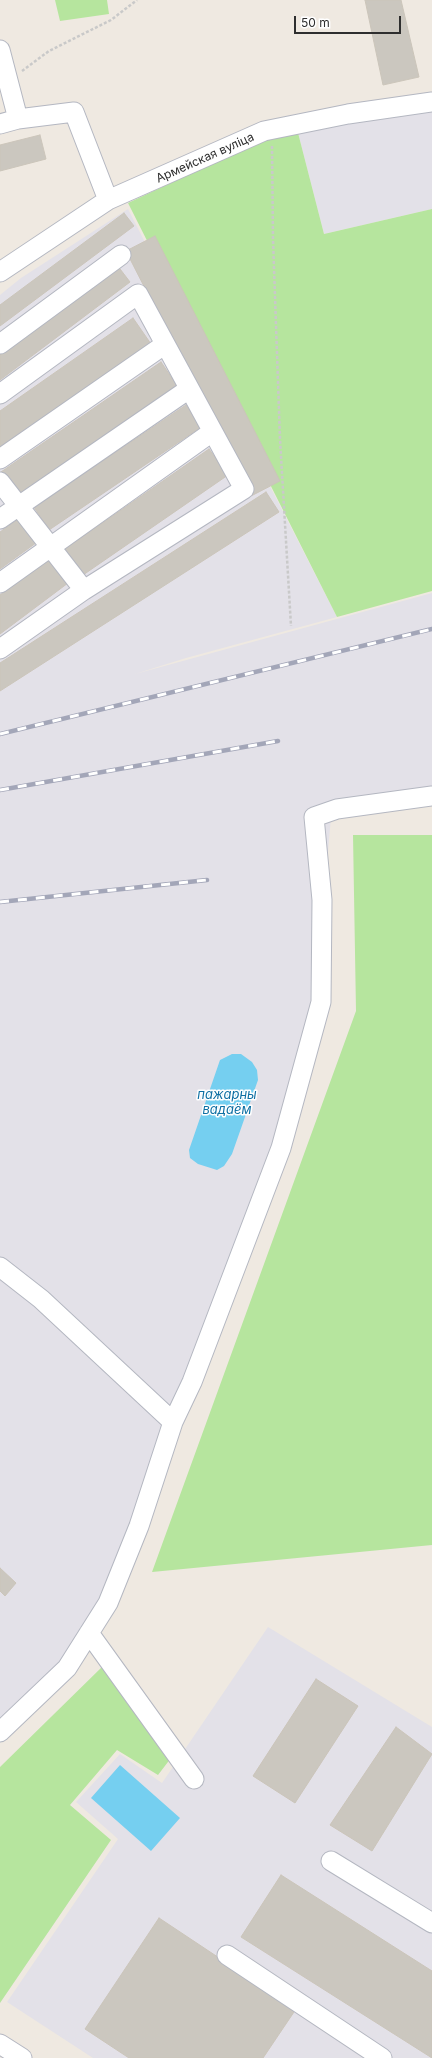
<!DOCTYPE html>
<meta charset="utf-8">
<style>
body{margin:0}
#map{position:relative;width:432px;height:2058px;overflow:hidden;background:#efe9e1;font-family:Inter,sans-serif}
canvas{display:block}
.scale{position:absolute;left:294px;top:16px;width:107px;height:18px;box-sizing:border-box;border:2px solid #2e2e2e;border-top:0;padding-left:5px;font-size:12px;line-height:14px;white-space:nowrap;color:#2e2e2e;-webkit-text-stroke:3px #fff;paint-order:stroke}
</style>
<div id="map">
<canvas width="432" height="2058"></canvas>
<div class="scale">50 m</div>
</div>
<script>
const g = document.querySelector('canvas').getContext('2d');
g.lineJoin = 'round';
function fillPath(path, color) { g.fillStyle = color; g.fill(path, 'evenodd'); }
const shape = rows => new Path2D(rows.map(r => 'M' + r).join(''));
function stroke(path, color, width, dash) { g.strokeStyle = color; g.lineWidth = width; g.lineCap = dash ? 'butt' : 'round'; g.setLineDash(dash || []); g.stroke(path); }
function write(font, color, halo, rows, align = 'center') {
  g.font = font + ' Inter,sans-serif'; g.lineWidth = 3; g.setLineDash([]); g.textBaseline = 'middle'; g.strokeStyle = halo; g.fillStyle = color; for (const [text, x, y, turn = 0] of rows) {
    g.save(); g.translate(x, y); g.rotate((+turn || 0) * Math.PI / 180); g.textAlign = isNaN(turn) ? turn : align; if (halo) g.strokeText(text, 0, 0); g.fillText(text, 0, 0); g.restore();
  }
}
fillPath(shape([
 [432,103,432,209,324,234,297,129],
 [128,209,337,617,186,658,135,674,432,593,432,800,331,817,314,1012,278,1148,138,1547,102,1631,70,1679,0,1743,0,295,21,278],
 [268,1627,432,1727,432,2058,93,2058,7,2002,118,1839,76,1802,120,1754,162,1783]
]), '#e3e1e8');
fillPath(shape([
 [55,0,107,0,109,14,60,21],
 [297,129,324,234,432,209,432,591,337,617,128,203,278,133],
 [353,835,432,835,432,1545,152,1572,356,1011],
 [103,1666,171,1758,158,1775,117,1750,70,1805,111,1840,0,2003,0,1767]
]), '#b6e59e');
fillPath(shape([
 [232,1054,241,1054,252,1062,257,1070,258,1080,232,1154,224,1166,217,1170,198,1164,190,1158,189,1150,220,1060],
 [120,1765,180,1818,151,1851,91,1798]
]), '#75cff0');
const building = shape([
 [365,0,401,0,419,77,383,85,365,0],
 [40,135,46,159,0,171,0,145,40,135],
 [124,213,134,226,0,326,0,305,124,213],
 [155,236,280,481,251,496,126,251,155,236],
 [117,265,130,282,0,380,0,353,117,265],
 [133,318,151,344,0,449,0,411,133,318],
 [161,362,180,390,20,499,1,472,161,362],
 [186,405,201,427,49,530,34,507,186,405],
 [209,449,228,475,83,575,65,549,209,449],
 [266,492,279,512,0,691,0,663,266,492],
 [23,516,40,540,0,569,0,532,23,516],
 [50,558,68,583,0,634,0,595,50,558],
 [0,1568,16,1583,5,1596,0,1591,0,1568],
 [316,1679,358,1706,295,1803,253,1776,316,1679],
 [396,1727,432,1754,372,1851,330,1825,396,1727],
 [281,1875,432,1971,432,2058,241,1937,281,1875],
 [159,1918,296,2009,263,2058,129,2058,85,2029,159,1918]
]);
fillPath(building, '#cbc7bf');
stroke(building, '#cbc5ba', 1);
const minor = shape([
 [0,50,18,119,74,112,108,200],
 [0,124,18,119],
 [0,272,108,200,264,131,348,114,432,102],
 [0,344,121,255],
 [0,394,138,294,244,489,84,590,0,649],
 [0,459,164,345],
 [0,482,84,590],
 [0,519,189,389],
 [0,583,212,432],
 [0,1267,41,1299,173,1422],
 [89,1633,194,1779],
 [0,1732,67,1668,108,1603,139,1526,173,1422,192,1382,281,1148,321,1002,322,900,314,817,337,809,432,796],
 [331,1861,432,1923],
 [227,1955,382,2058],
 [0,2044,22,2058]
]);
stroke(minor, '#b4b7c1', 21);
stroke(shape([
 [22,71,49,51,111,20,137,0],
 [272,146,273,239,280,439,291,626]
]), '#c9c9c9', 2.5, [3, 2]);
stroke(minor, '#fff', 19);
const rail = shape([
 [0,734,432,629],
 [0,790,278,741],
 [0,902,207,880]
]);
stroke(rail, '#a3a6b8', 4.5);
stroke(rail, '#fff', 3, [9]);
write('12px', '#2e2e2e', '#fff', [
 ["Армейская вуліца",205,158,-24]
]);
write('italic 13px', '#0d6fa3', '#fff', [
 ["пажарны",227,1095],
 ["вадаём",227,1110]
]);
</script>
